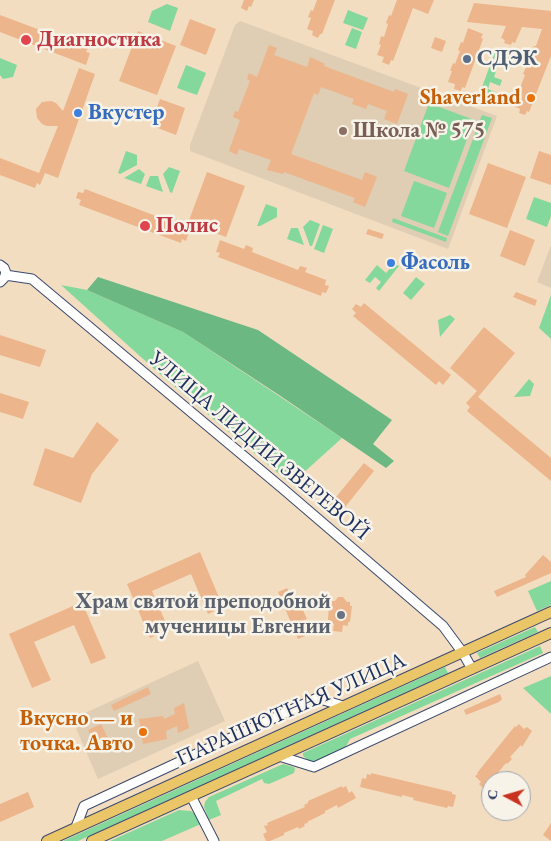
<!DOCTYPE html>
<meta charset="utf-8">
<style>
body{margin:0}
#map{position:relative;width:551px;height:841px;overflow:hidden;background:#f3ddc0;font-family:"EB Garamond",serif}
canvas{display:block}
.north{position:absolute;left:481px;top:771px;width:50px;height:50px;box-sizing:border-box;background:#f7f3e8;border:1px solid #9fa5b1;border-radius:50%;rotate:276deg;font-size:14px;font-weight:700;line-height:20px;text-align:center;color:#1b2f5e}
.north::after{content:'';display:block;margin:auto;width:18px;height:22px;background:#c8321e;clip-path:polygon(50% 0,100% 100%,50% 72%,0 100%)}
</style>
<div id="map">
<canvas width="551" height="841"></canvas>
<div class="north">С</div>
</div>
<script>
const g = document.querySelector('canvas').getContext('2d');
g.lineJoin = 'round';
function fillPath(path, color) { g.fillStyle = color; g.fill(path, 'evenodd'); }
const shape = rows => new Path2D(rows.map(r => 'M' + r).join(''));
function stroke(path, color, width, dash) { g.strokeStyle = color; g.lineWidth = width; g.lineCap = dash ? 'butt' : 'round'; g.setLineDash(dash || []); g.stroke(path); }
function write(font, color, halo, rows, align = 'center') {
  g.font = font + ' "EB Garamond",serif'; g.lineWidth = 5; g.setLineDash([]); g.textBaseline = 'middle'; g.strokeStyle = halo; g.fillStyle = color; for (const [text, x, y, turn = 0] of rows) {
    g.save(); g.translate(x, y); g.rotate((+turn || 0) * Math.PI / 180); g.textAlign = isNaN(turn) ? turn : align; if (halo) g.strokeText(text, 0, 0); g.fillText(text, 0, 0); g.restore();
  }
}
fillPath(shape([
 [240,21,497,116,448,249,190,151,190,145,235,25],
 [551,245,551,288,537,282],
 [198,661,225,721,98,779,72,719]
]), '#dfcdb4');
fillPath(shape([
 [167,4,178,8,170,31,148,22,152,11],
 [348,10,368,18,363,30,343,23],
 [352,28,362,32,356,49,345,45],
 [496,49,511,55,506,68,498,65,494,77,502,80,500,86,490,82,488,89,497,93,493,103,478,98],
 [0,58,17,65,13,77,3,79,0,75],
 [186,65,206,73,197,95,177,88],
 [429,103,474,120,449,188,404,171],
 [482,115,492,118,448,236,438,232],
 [126,151,137,155,137,165,120,174,118,173],
 [169,167,180,171,172,193,170,192,163,174],
 [139,169,145,174,141,184,124,178],
 [150,176,158,176,163,192,146,186],
 [414,181,447,193,434,228,401,216],
 [534,197,551,203,551,216,547,227,526,219],
 [266,204,277,208,277,217,260,226,257,226],
 [393,218,447,238,446,242,392,222],
 [310,220,320,224,312,246,310,246,303,227],
 [323,225,333,229,324,253,314,249],
 [291,228,298,228,304,245,287,239],
 [394,264,399,266,379,291,376,288,381,282,375,277,370,283,365,280,377,265,386,273],
 [416,277,425,284,411,300,403,293],
 [61,285,87,290,183,332,342,438,291,484,162,376],
 [551,295,551,339,539,328],
 [450,315,455,319,440,337,438,320],
 [529,379,534,384,530,396,514,397],
 [551,581,551,605,537,611,528,591],
 [535,627,538,632,480,658,477,653],
 [540,646,543,653,350,739,345,748,316,762,310,762,303,756,303,753],
 [445,667,448,673,78,841,63,841],
 [551,676,551,714,523,688],
 [283,764,294,767,295,769,294,773,269,784,264,783,262,779,216,801,221,815,209,820,204,807,205,802,209,797],
 [179,810,191,811,195,814,201,824,162,841,110,841]
]), '#84d89b');
fillPath(shape([
 [98,277,258,330,392,420,373,444,394,461,386,468,282,397,183,332,87,290]
]), '#6bb883');
fillPath(shape([
 [244,0,254,0,251,7,249,6,247,11,241,8],
 [317,0,335,0,322,34,320,34,318,38,312,35,313,31,307,29,311,18,308,17,311,10,313,11],
 [397,0,434,0,428,14,413,8,393,61,391,60,389,65,382,62,384,57,377,55,381,45,379,44,381,36,384,37,388,24,386,23,389,15,391,16],
 [474,3,551,11,551,56,529,112,527,111,525,115,519,113,520,109,513,106,518,87,520,88,525,75,523,74,526,67,527,67,533,54,531,53,534,46,536,46,542,29,522,27,515,43,512,42,511,45,504,43,505,40,501,38,506,26,467,22],
 [0,15,88,48,86,52,90,53,86,65,0,32],
 [190,19,216,29,206,55,180,45],
 [468,28,483,34,481,38,483,39,465,88,462,87,461,91,454,89,455,84,448,82,452,71,450,71,453,63,455,64,460,51,458,50,461,42,463,43],
 [138,31,176,46,157,95,119,81],
 [435,37,446,41,442,52,431,48],
 [269,45,277,48,274,55,307,67,310,57,325,64,324,66,394,92,395,89,408,94,397,124,384,119,387,111,368,104,366,109,352,104,354,99,321,87,318,95,314,93,291,154,362,180,365,172,377,177,365,207,353,202,355,198,284,172,283,174,267,170,271,160,239,149,237,155,229,151,240,120,233,117,235,111,238,112,250,81,247,79,249,73,257,77],
 [79,68,95,74,58,178,45,173,40,185,37,183,35,188,0,175,0,158,39,173,58,126,47,126,42,124,37,118,36,109,42,102,51,101,56,103,63,111],
 [160,99,185,108,176,135,150,125],
 [539,151,551,155,551,185,530,178],
 [488,163,526,177,507,228,469,214],
 [207,172,245,186,226,237,188,223],
 [85,189,190,229,186,241,182,239,181,243,79,205,81,200,76,198,78,192,83,193],
 [368,229,384,234,382,239,366,234],
 [510,230,535,240,525,266,500,256],
 [220,240,244,249,246,245,253,248,252,252,298,270,300,266,307,268,305,272,326,280,325,285,329,286,326,293,322,292,321,296,218,257,220,253,216,252],
 [516,292,537,300,535,306,513,297],
 [364,303,451,375,443,385,439,381,436,385,353,316,356,313,352,309,356,304,361,307],
 [484,327,515,353,478,397,551,458,551,481,467,411,470,407,466,403,477,391,450,368],
 [0,335,46,350,40,367,0,355],
 [0,393,29,402,23,419,0,412],
 [97,422,119,440,92,474,81,503,33,485,45,448,73,458],
 [364,463,374,471,337,517,327,508],
 [200,552,223,607,208,614,191,574,152,591,169,630,150,638,127,584],
 [543,555,551,562,551,573,497,597,494,591,526,577,525,575],
 [287,588,293,602,298,599,307,619,299,622,305,636,298,639,278,592],
 [338,597,343,597,347,602,350,602,350,606,352,606,350,622,348,622,348,626,343,625,342,632,333,631,334,624,330,624,330,620,328,620,329,604,332,604,332,601,335,601],
 [82,602,106,658,91,664,74,625,34,642,51,680,32,688,9,634],
 [148,687,151,694,114,711,111,705],
 [500,694,502,699,499,702,466,715,464,710],
 [184,703,189,728,178,733,177,726,166,731,167,739,143,744,139,719,163,716,164,719,175,714,174,708],
 [101,724,112,747,98,753,88,730],
 [519,724,524,729,527,727,532,731,522,747,521,745,510,757,512,759,507,764,506,763,496,775,497,776,493,781,491,781,484,789,479,784,481,782,475,776,478,774,477,773,515,726,516,727],
 [371,773,452,792,452,794,456,795,453,807,448,806,447,808,413,800,414,798,402,795,402,797,360,787,362,778,366,779,367,774,371,775],
 [342,786,342,788,346,786,349,793,352,791,356,798,338,808,337,805,325,811,325,813,307,822,308,823,304,824,305,826,299,829,298,827,284,833,284,835,270,841,266,841,263,834,267,832,264,826,268,825,267,823,305,807,304,805,308,803,308,801],
 [28,792,34,807,0,822,0,804],
 [551,823,551,841,543,835]
]), '#ecb58b');
const minor = shape([
 [0,265,4,268,6,273,4,278,0,282],
 [5,275,32,279,282,488,443,626,463,653,472,669],
 [279,756,314,767,551,657],
 [191,796,214,841],
 [76,827,84,806,317,698,343,706]
]);
const major = shape([
 [47,841,551,612],
 [92,841,551,633]
]);
stroke(minor, '#3b496d', 11);
stroke(major, '#3b496d', 12);
stroke(minor, '#fff', 9);
stroke(major, '#ebc669', 10);
for (const [x, y, r, color] of [
 [26,40,6,"#e0444e"],
 [467,59,5,"#5c6f8a"],
 [531,98,5,"#e8710a"],
 [78,113,5,"#3f7fe0"],
 [343,131,5,"#8d6e63"],
 [145,226,6,"#e0444e"],
 [391,263,5,"#3f7fe0"],
 [341,615,5,"#6b7280"],
 [143,732,5,"#e8710a"]
]) { const dot = new Path2D(); dot.arc(x, y, r, 0, 2 * Math.PI); g.fillStyle = color; g.fill(dot); stroke(dot, '#f7f3e8', 2); }
write('bold 22px', '#be3a42', '#f7f3e8', [
 ["Диагностика",37,40],
 ["Полис",156,226]
], 'left');
write('bold 22px', '#4e5e75', '#f7f3e8', [
 ["СДЭК",477,59]
], 'left');
write('bold 22px', '#c56008', '#f7f3e8', [
 ["Shaverland",521,98],
 ["Вкусно — и",133,719],
 ["точка. Авто",133,744]
], 'right');
write('bold 22px', '#366cbe', '#f7f3e8', [
 ["Вкустер",88,113],
 ["Фасоль",401,263]
], 'left');
write('bold 22px', '#785e54', '#f7f3e8', [
 ["Школа № 575",353,131]
], 'left');
write('22px', '#1b2f5e', '#f7f3e8', [
 ["УЛИЦА ЛИДИИ ЗВЕРЕВОЙ",259,446,40],
 ["ПАРАШЮТНАЯ УЛИЦА",291,710,-24]
]);
write('bold 22px', '#5b616d', '#f7f3e8', [
 ["Храм святой преподобной",331,602],
 ["мученицы Евгении",331,627]
], 'right');
</script>
